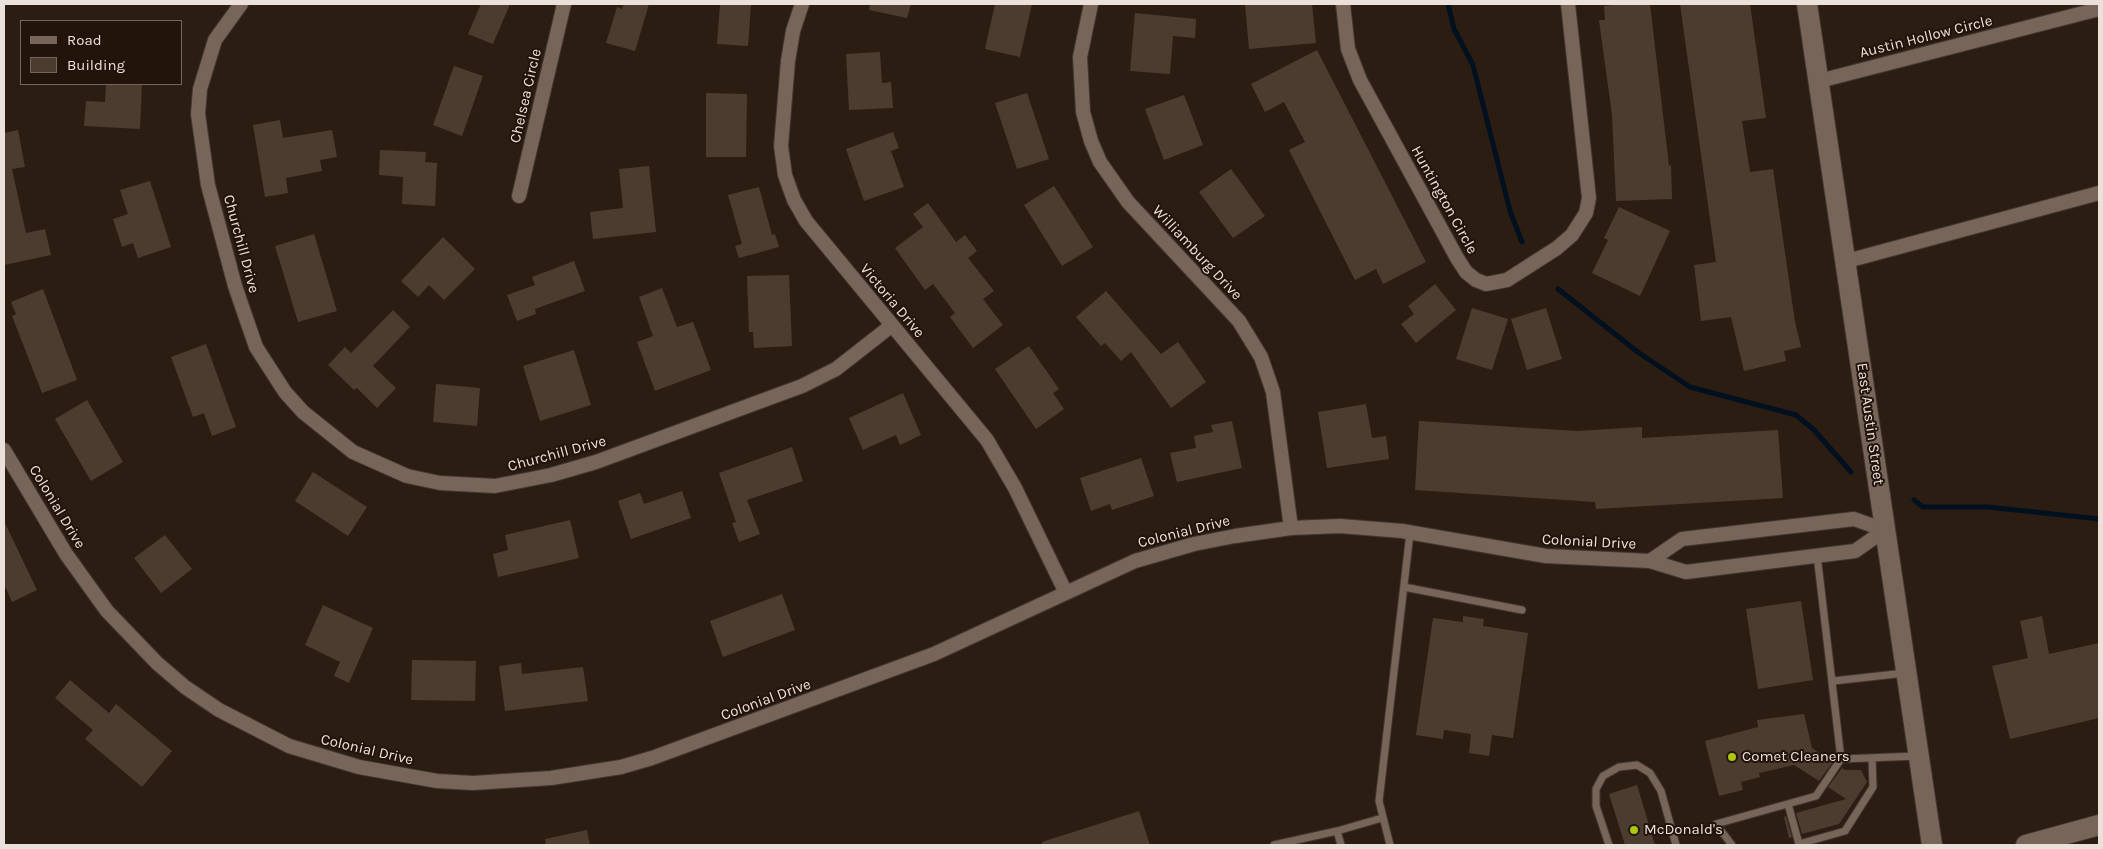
<!DOCTYPE html>
<style>
body{margin:0}
#map{position:relative;width:2103px;height:849px;overflow:hidden;background:#2c1d13;font-family:Karla,sans-serif}
canvas{display:block}
.frame{position:absolute;inset:0;border:5px solid #ebe1da;pointer-events:none}
.legend{position:absolute;left:20px;top:20px;width:162px;height:65px;box-sizing:border-box;background:#22140a;border:1px solid #72665d;margin:0;padding:6px 9px;list-style:none;font-size:15px;color:#ebe1da}
.legend li{display:flex;align-items:center;gap:10px;height:25px}
.legend b{width:25px;border:1px solid #72665d}
</style>
<div id="map">
<canvas width="2103" height="849"></canvas>
<div class="frame"></div>
<ul class="legend">
<li><b style="height:6px;background:#776559"></b>Road</li>
<li><b style="height:14px;background:#4c3c30"></b>Building</li>
</ul>
</div>
<script>
const g = document.querySelector('canvas').getContext('2d');
g.lineJoin = 'round';
const shape = rows => new Path2D(rows.map(r => 'M' + r).join(''));
function stroke(path, color, width, dash) { g.strokeStyle = color; g.lineWidth = width; g.lineCap = dash ? 'butt' : 'round'; g.setLineDash(dash || []); g.stroke(path); }
function fillPath(path, color) { g.fillStyle = color; g.fill(path, 'evenodd'); }
function write(font, color, halo, rows, align = 'center') {
  g.font = font + ' Karla,sans-serif'; g.lineWidth = 4; g.setLineDash([]); g.textBaseline = 'middle'; g.strokeStyle = halo; g.fillStyle = color; for (const [text, x, y, turn = 0] of rows) {
    g.save(); g.translate(x, y); g.rotate((+turn || 0) * Math.PI / 180); g.textAlign = isNaN(turn) ? turn : align; if (halo) g.strokeText(text, 0, 0); g.fillText(text, 0, 0); g.restore();
  }
}
stroke(shape([
 [1448,4,1454,29,1473,65,1510,211,1522,242],
 [1558,289,1639,353,1690,387,1796,415,1814,430,1851,472],
 [1914,500,1923,507,1988,507,2099,519]
]), '#00101f', 5);
fillPath(shape([
 [481,4,510,4,493,44,468,34],
 [624,4,649,4,635,51,606,43,617,7,622,9],
 [720,4,751,4,748,46,717,44],
 [870,4,911,4,907,18,869,10],
 [995,4,1032,4,1020,57,985,49],
 [1245,4,1312,4,1316,43,1249,49],
 [1621,4,1650,4,1669,166,1671,165,1672,199,1616,201,1612,115,1599,20,1605,20,1604,6],
 [1680,4,1750,4,1766,118,1742,121,1750,172,1773,169,1795,322,1801,347,1784,351,1786,361,1744,371,1731,317,1701,321,1694,265,1716,262],
 [1135,13,1196,19,1195,38,1173,36,1170,74,1130,71],
 [1317,50,1426,262,1383,284,1376,269,1355,280,1289,150,1305,142,1284,102,1265,112,1251,84],
 [880,52,882,83,891,82,893,108,849,110,846,54],
 [454,66,483,76,462,136,433,125],
 [106,84,142,84,140,129,84,126,86,101,105,102],
 [706,93,747,94,746,157,706,157],
 [1027,93,1049,159,1017,169,995,103],
 [1184,95,1203,145,1164,160,1145,109],
 [280,120,283,138,332,130,337,157,320,160,322,171,286,178,288,193,265,197,253,125],
 [18,130,25,167,12,169,26,233,45,229,51,255,4,265,4,133],
 [893,132,899,148,891,151,904,187,864,201,846,149],
 [380,150,426,152,425,162,437,163,435,206,402,204,403,177,379,175],
 [649,166,656,232,593,239,590,212,623,208,619,169],
 [1231,169,1265,216,1233,238,1199,192],
 [150,181,171,247,138,258,133,243,122,247,113,219,128,214,120,190],
 [1054,186,1093,247,1062,266,1024,205],
 [759,187,772,235,775,234,779,247,739,258,735,246,742,244,728,195],
 [928,203,956,242,965,235,977,251,968,258,994,291,983,299,1003,325,973,348,950,317,955,313,933,284,925,290,895,248,923,227,913,214],
 [1619,207,1670,231,1640,296,1592,273,1608,240,1604,238],
 [314,234,337,311,298,322,275,246],
 [443,237,475,269,444,300,429,285,418,297,401,281],
 [574,261,585,291,535,309,536,314,517,321,507,295,535,285,532,277],
 [789,275,792,346,754,348,753,332,749,332,747,276],
 [1435,284,1456,310,1416,343,1401,324,1414,314,1408,306],
 [662,288,677,327,693,322,711,370,655,391,637,342,653,336,639,297],
 [43,289,77,380,42,393,12,316,16,314,11,302],
 [1106,291,1161,354,1178,342,1206,382,1171,408,1131,352,1121,361,1105,343,1101,346,1076,317],
 [1472,308,1508,319,1492,370,1456,359],
 [1546,308,1562,359,1527,370,1511,319],
 [393,310,410,327,373,366,396,388,377,408,357,388,354,390,328,365,345,347,351,353],
 [206,344,236,427,212,436,204,413,193,417,171,357],
 [1029,346,1059,389,1053,393,1064,409,1036,429,995,369],
 [574,350,591,405,540,421,523,366],
 [436,384,480,388,477,426,433,422],
 [903,393,921,435,900,445,896,435,863,450,849,418],
 [87,400,123,462,91,481,55,419],
 [1366,404,1372,438,1386,436,1389,459,1327,468,1318,412],
 [1232,421,1242,468,1177,482,1170,453,1196,448,1194,436,1213,432,1211,425],
 [1419,421,1577,431,1642,427,1642,438,1778,430,1783,498,1596,509,1595,502,1415,490],
 [792,447,803,481,747,500,760,534,739,542,732,523,736,522,719,473],
 [1141,458,1154,496,1112,510,1110,504,1091,511,1080,478],
 [313,472,367,507,348,536,295,501],
 [682,491,691,518,631,539,618,501,640,493,644,504],
 [570,520,579,558,498,577,493,554,508,550,505,535],
 [4,521,37,590,12,602,4,584],
 [165,535,192,569,161,593,134,558],
 [782,594,795,630,723,657,710,621],
 [1801,601,1813,680,1758,689,1746,609],
 [323,605,373,628,349,683,334,676,340,662,305,645],
 [1463,616,1484,619,1483,626,1528,633,1513,738,1492,735,1489,756,1469,753,1471,734,1444,730,1443,739,1416,735,1433,618,1463,622],
 [2042,616,2049,654,2099,643,2099,718,2010,739,1992,666,2028,658,2020,621],
 [412,660,476,661,475,701,411,700],
 [521,663,522,674,583,667,588,701,505,711,499,666],
 [70,680,109,713,116,704,172,751,142,787,85,739,93,730,55,698],
 [1804,714,1812,748,1833,762,1819,781,1794,765,1759,773,1760,777,1741,782,1743,790,1719,796,1705,741,1758,727,1757,720],
 [1842,768,1845,770,1861,770,1867,782,1839,824,1802,834,1796,813,1846,799,1828,787],
 [1637,785,1655,845,1625,845,1609,794],
 [1139,811,1150,845,1042,845,1042,842],
 [1786,816,1792,837,1789,838,1784,817],
 [587,830,590,845,546,845,545,839]
]), '#4c3c30');
const lane = shape([
 [1817,555,1841,759,1918,756],
 [1404,587,1522,610],
 [1833,681,1905,673],
 [1788,804,1799,844,1845,831,1873,787,1872,758],
 [1274,845,1337,831],
 [1341,845,1337,831,1382,818],
 [1390,845,1379,801,1410,533],
 [1609,845,1596,806,1596,789,1603,776,1619,767,1637,765,1650,773,1661,791,1676,845],
 [1732,845,1716,824,1816,796,1841,759]
]);
const street = shape([
 [241,4,215,40,200,89,198,114,208,185,235,286,256,347,285,392,303,412,353,452,407,476,440,483,495,486,551,475,596,462,802,386,836,369,891,326],
 [802,4,793,31,788,61,781,146,785,175,794,200,806,221,987,440,1015,488,1066,593],
 [1091,4,1080,57,1083,112,1091,141,1100,162,1128,202,1239,321,1261,357,1273,392,1291,528],
 [1343,4,1348,49,1360,80,1457,258,1466,272,1476,280,1486,284,1507,280,1557,248,1572,235,1586,213,1589,198,1568,4],
 [1819,81,2099,9],
 [519,196,564,4],
 [1847,261,2099,193],
 [4,450,66,554,107,611,157,663,185,687,219,710,289,746,359,767,437,781,473,783,551,778,621,767,652,758,934,654,1135,561,1194,544,1235,536,1291,528,1340,526,1402,531,1546,556,1650,561],
 [1854,519,1885,530,1855,551,1686,572,1650,561,1682,539,1854,519]
]);
const secondary = shape([
 [1807,4,1932,845],
 [2026,845,2099,825]
]);
stroke(lane, '#433731', 9);
stroke(street, '#433731', 16);
stroke(secondary, '#433731', 22);
stroke(lane, '#776559', 7);
stroke(street, '#776559', 14);
stroke(secondary, '#776559', 20);
for (const [x, y, r, color] of [
 [1732,757,5,"#adc60f"],
 [1634,830,5,"#adc60f"]
]) { const dot = new Path2D(); dot.arc(x, y, r, 0, 2 * Math.PI); g.fillStyle = color; g.fill(dot); stroke(dot, '#22140a', 2); }
write('15px', '#ebe1da', '#22140a', [
 ["Austin Hollow Circle",1926,37,-14],
 ["Chelsea Circle",526,96,-77],
 ["Huntington Circle",1444,200,61],
 ["Churchill Drive",241,244,75],
 ["Williamburg Drive",1197,253,47],
 ["Victoria Drive",892,301,50],
 ["East Austin Street",1870,424,82],
 ["Churchill Drive",557,454,-15],
 ["Colonial Drive",57,507,59],
 ["Colonial Drive",1184,532,-14],
 ["Colonial Drive",1589,542,3],
 ["Colonial Drive",766,700,-20],
 ["Colonial Drive",367,750,13]
]);
write('15px', '#ebe1da', '#22140a', [
 ["Comet Cleaners",1742,757],
 ["McDonald's",1644,830]
], 'left');
</script>
